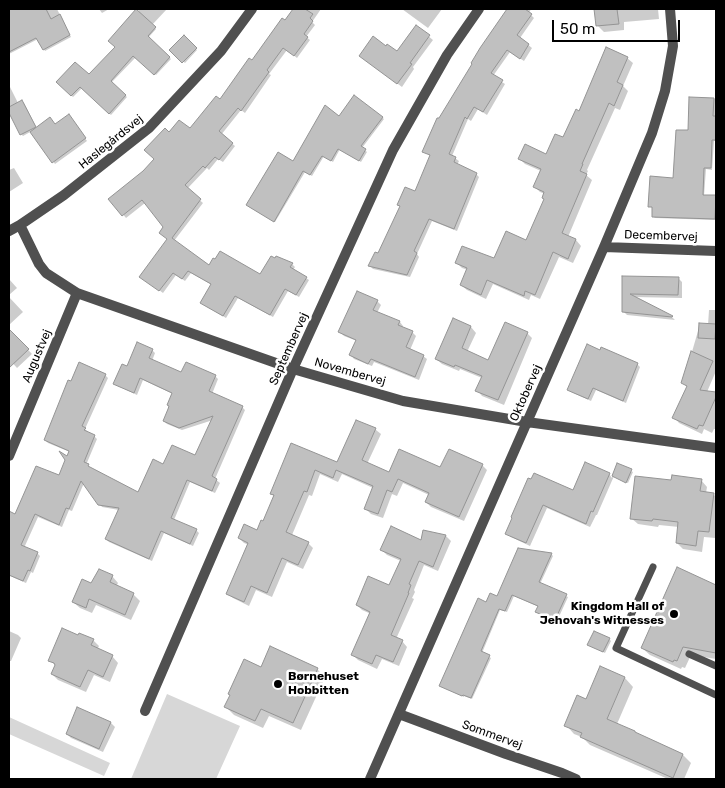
<!DOCTYPE html>
<meta charset="utf-8">
<style>
body{margin:0}
#map{position:relative;width:725px;height:788px;overflow:hidden;background:#fff;font-family:Rubik,sans-serif}
canvas{display:block}
.frame{position:absolute;inset:0;border:10px solid #000;pointer-events:none}
.scale{position:absolute;left:552px;top:20px;width:128px;height:22px;box-sizing:border-box;border:2px solid #000;border-top:0;padding-left:6px;font-size:15px;line-height:18px;white-space:nowrap;color:#000;-webkit-text-stroke:4px #fff;paint-order:stroke}
</style>
<div id="map">
<canvas width="725" height="788"></canvas>
<div class="frame"></div>
<div class="scale">50 m</div>
</div>
<script>
const g = document.querySelector('canvas').getContext('2d');
g.lineJoin = 'round';
function fillPath(path, color) { g.fillStyle = color; g.fill(path, 'evenodd'); }
const shape = rows => new Path2D(rows.map(r => 'M' + r).join(''));
function stroke(path, color, width, dash) { g.strokeStyle = color; g.lineWidth = width; g.lineCap = dash ? 'butt' : 'round'; g.setLineDash(dash || []); g.stroke(path); }
function write(font, color, halo, rows, align = 'center') {
  g.font = font + ' Rubik,sans-serif'; g.lineWidth = 5; g.setLineDash([]); g.textBaseline = 'middle'; g.strokeStyle = halo; g.fillStyle = color; for (const [text, x, y, turn = 0] of rows) {
    g.save(); g.translate(x, y); g.rotate((+turn || 0) * Math.PI / 180); g.textAlign = isNaN(turn) ? turn : align; if (halo) g.strokeText(text, 0, 0); g.fillText(text, 0, 0); g.restore();
  }
}
fillPath(shape([
 [167,694,240,726,216,779,131,779],
 [9,717,110,763,104,776,9,734]
]), '#d7d7d7');
fillPath(shape([
 [9,9,57,9,71,37,45,51,38,39,9,54],
 [99,9,109,9,102,13],
 [140,9,167,9,152,25,156,29,148,38,171,59,156,75,136,57,111,83,127,97,111,115,82,88,73,97,57,82,89,76,116,47,127,23],
 [294,9,321,9,312,22,315,25,306,37,310,40,297,58,287,50,269,74,271,75,245,113,241,110,221,135,235,146,223,162,218,159,209,170,207,168,187,189,203,203,174,241,210,267,261,276,292,264,295,267,293,270,309,280,299,297,288,291,273,317,238,298,226,318,204,305,212,285,191,273,185,281,176,275,163,293,144,279,168,239,165,227,145,203,126,218,110,199,144,172,156,159,169,134,190,130,220,101,252,62],
 [402,9,442,9,428,28],
 [509,9,531,9,529,13,534,18,520,38,532,48,524,61,510,52,493,76,505,84,487,115,478,109,471,121,468,119,452,156,459,161,457,165,476,174,479,177,457,231,432,221,417,254,419,257,410,277,373,269,370,266,379,255,401,207,399,205,415,193,431,156,423,151,439,120,473,64,481,48],
 [596,9,658,9,659,19,624,22,624,30,604,32,597,25],
 [416,26,433,40,413,67,414,69,402,87,364,59,386,47,397,52],
 [184,37,197,50,185,63,171,50],
 [627,58,633,63,623,86,628,91,620,110,615,108,587,170,588,171,586,175,592,180,568,237,576,240,581,246,573,263,559,257,540,299,531,295,529,300,493,284,486,299,467,290,461,285,468,270,462,268,456,262,494,259,527,242,545,200,545,194,540,192,535,187,541,171,525,164,520,159,546,155,564,139,580,113],
 [9,85,18,103,22,101,24,103,37,129,56,126,71,118,87,141,55,164,32,131,23,136,21,134,9,110],
 [354,97,384,119,362,148,367,152,361,162,340,149,333,162,324,156,312,176,305,172,275,222,249,207,339,118],
 [690,98,716,99,716,141,714,141,712,170,706,169,704,196,716,197,716,220,655,218,653,216,653,208,649,206,674,179,689,132],
 [14,168,23,183,9,192,9,170],
 [623,277,678,278,682,282,682,298,633,297,672,317,675,320,627,315,623,311],
 [9,279,17,288,9,295],
 [9,297,23,312,9,325],
 [377,301,381,305,377,313,400,322,403,326,402,328,412,332,416,336,410,350,423,356,427,359,419,380,374,362,372,366,354,359,351,355,357,341,344,336,340,332],
 [709,310,716,310,716,371,707,392,716,393,716,429,714,429,712,433,704,429,702,434,679,423,674,417,687,387,683,383,698,331,699,332,708,325],
 [453,320,471,327,476,333,467,352,489,362,527,333,532,338,504,405,482,396,477,390,482,378,460,369,459,371,442,364,436,359],
 [14,335,32,354,17,368,9,359,9,340],
 [152,350,155,353,152,361,182,374,215,376,218,379,212,394,242,407,245,410,215,479,220,483,215,493,190,482,174,520,196,530,199,533,193,546,164,533,152,561,109,542,106,539,119,510,102,507,84,483,72,511,69,510,62,527,38,517,24,548,37,553,40,556,33,573,31,572,26,583,10,576,9,579,9,515,10,513,16,516,60,477,70,452,48,443,45,440,72,383,105,375,108,378,85,429,88,432,87,433,94,436,97,439,86,465,91,468,139,494,164,465,196,457,213,420,182,430,167,424,164,421,173,394,143,380,137,395,118,386,115,384,128,368],
 [637,364,640,367,626,403,596,390,591,401,571,392,569,390],
 [357,421,376,430,381,434,367,464,390,474,482,465,487,470,464,521,431,507,426,502,429,495,403,483,397,496,392,494,383,518,371,514,366,509,373,488,342,474,338,482,320,474,312,496,309,495,292,535,308,543,313,548,303,569,287,562,272,597,256,590,249,606,233,598,228,594,249,545,244,543,239,538,258,531,264,522,275,497,272,494,292,445,338,464],
 [618,465,633,472,628,483,614,476,597,515,596,515,590,527,547,508,530,546,511,537,507,533,513,518,574,492,609,474,612,478],
 [701,480,707,487,706,493,713,494,716,497,716,529,715,538,704,537,702,552,683,549,677,543,679,527,659,525,658,527,638,524,631,518,672,481],
 [424,532,446,536,451,541,438,571,424,565,414,590,415,592,412,598,414,599,396,639,402,641,407,647,399,666,382,659,377,669,358,660,353,655,371,614,362,610,357,605,390,586,401,561,387,555,382,550,422,541],
 [551,554,553,556,540,584,568,597,557,621,538,613,539,607,514,596,507,612,500,610,482,653,491,658,472,699,464,696,464,697,442,687,487,603,497,598],
 [112,576,118,583,116,587,133,594,140,601,131,620,96,605,92,613,80,608,73,602,92,585],
 [707,621,716,622,716,659,691,655,685,668,682,667,681,669,650,655,642,648],
 [9,631,18,635,21,638,11,661,9,661],
 [609,639,611,641,605,653,590,646],
 [93,640,99,646,97,650,112,656,118,663,110,682,94,675,86,692,58,680,52,674,56,666,50,660],
 [601,668,625,678,633,687,617,724,638,735,683,755,691,763,684,779,668,779,590,745,582,737,574,734,566,725,587,701],
 [261,669,317,669,325,677,301,730,269,716,263,728,234,715,226,707],
 [78,709,111,723,115,727,103,752,71,738,67,734]
]), '#0003');
const building = shape([
 [9,9,46,9,51,19,60,14,70,35,43,50,36,38,9,52,9,9],
 [136,9,156,27,148,36,170,57,154,75,133,56,111,81,126,95,109,114,80,87,71,96,56,82,75,62,89,74,115,47,108,41,136,9],
 [293,9,305,9,313,14,310,18,313,21,304,34,308,37,294,56,283,48,267,70,269,72,241,111,238,108,219,131,233,143,219,160,215,157,205,168,203,166,185,185,201,199,172,238,209,265,213,258,215,259,220,251,260,274,271,256,275,258,276,256,293,263,290,267,307,277,296,295,285,289,270,315,235,296,223,316,200,303,211,284,188,271,182,279,173,273,159,291,139,277,167,239,159,233,163,227,142,200,122,216,108,199,143,171,154,159,144,150,165,128,169,132,179,120,190,128,216,96,220,99,249,58,252,60,282,18,285,20,293,9],
 [507,9,525,9,532,14,517,35,529,44,520,59,507,50,491,73,503,80,483,112,474,107,467,119,465,117,449,154,456,157,454,162,477,173,454,229,429,219,414,251,417,253,407,275,368,266,375,252,378,253,400,206,397,205,405,187,415,191,430,155,422,152,437,118,439,118,472,64,471,63,480,48,507,9],
 [594,9,617,9,619,24,596,26,594,9],
 [416,25,430,35,410,63,412,64,397,84,359,56,373,36,386,46,387,44,397,51,416,25],
 [184,35,197,48,182,63,169,50,184,35],
 [606,47,628,57,617,82,623,85,614,106,609,103,582,164,583,164,580,171,587,174,562,233,576,239,568,259,553,252,535,295,525,291,524,296,487,280,481,295,460,285,467,268,455,263,462,246,494,258,506,231,526,240,544,199,542,198,544,192,533,187,541,169,518,159,525,144,546,154,555,134,563,137,576,109,579,111,606,47],
 [354,95,383,117,361,146,366,149,359,161,338,149,331,161,322,156,310,175,303,171,274,222,246,205,278,152,293,161,325,105,339,116,354,95],
 [689,97,714,98,713,116,716,116,716,140,712,140,711,168,704,168,703,195,716,195,715,219,652,217,652,207,648,207,650,176,673,178,676,130,688,130,689,97],
 [22,100,36,127,20,135,9,113,9,107,22,100],
 [69,114,86,138,52,163,30,132,50,117,55,124,69,114],
 [622,276,679,277,678,295,630,294,673,316,672,317,622,312,622,276],
 [357,291,378,300,373,310,400,321,398,325,413,331,406,347,424,355,415,377,371,359,368,364,349,355,356,340,338,332,357,291],
 [453,318,471,326,462,348,488,360,505,322,528,332,498,400,475,391,482,376,455,365,454,367,435,359,453,318],
 [699,323,716,324,715,339,698,338,699,323],
 [9,329,29,349,9,368,9,329],
 [137,342,153,349,149,358,181,372,186,362,216,375,209,391,243,406,212,476,217,479,212,491,187,480,171,518,197,529,190,544,161,531,149,559,105,539,119,508,98,505,81,481,69,509,66,508,59,525,35,514,21,545,38,552,30,571,28,570,23,581,9,575,9,511,15,514,36,466,59,475,65,460,59,451,67,456,69,451,44,440,68,380,71,381,79,362,106,374,82,426,86,428,84,430,95,435,84,462,89,464,88,466,138,492,153,459,163,464,172,445,195,455,213,416,179,428,163,421,168,409,169,406,167,405,172,393,140,378,134,393,113,384,122,364,127,366,137,342],
 [587,344,600,350,601,347,638,363,623,401,593,388,588,399,567,390,587,344],
 [691,351,713,361,700,390,716,392,716,397,703,426,699,425,697,429,672,418,687,386,681,383,691,351],
 [356,420,376,428,362,460,389,472,399,449,440,467,449,449,483,464,459,517,425,502,429,493,398,479,392,492,387,490,378,514,364,509,373,486,336,470,333,478,315,470,307,492,304,491,286,532,309,542,298,565,282,558,267,593,251,586,244,602,226,594,248,543,238,538,244,524,257,530,261,520,263,521,274,495,270,494,291,443,337,462,356,420],
 [585,462,610,473,593,512,591,511,586,524,543,505,526,543,505,534,512,518,511,517,528,478,531,479,534,473,573,490,585,462],
 [617,463,632,469,626,483,612,476,617,463],
 [672,475,702,479,700,491,714,493,709,532,698,531,696,546,676,543,678,522,653,519,652,521,630,519,635,476,671,480,672,475],
 [391,526,421,540,423,530,446,535,433,567,419,561,409,584,411,585,408,593,409,593,391,635,403,640,393,662,376,655,372,664,351,655,370,612,356,605,368,576,389,585,401,559,380,550,391,526],
 [518,548,552,553,539,582,567,594,555,620,535,612,538,606,512,595,505,611,499,609,481,651,490,655,471,698,463,695,462,696,439,686,478,598,486,602,490,593,497,596,518,548],
 [677,567,716,585,716,653,683,647,677,661,674,660,673,662,641,648,677,567],
 [99,569,113,575,110,582,134,593,125,615,89,599,86,608,72,602,82,579,91,583,99,569],
 [62,628,78,635,79,633,94,639,91,645,113,655,103,677,88,670,80,687,51,674,55,665,54,663,48,661,62,628],
 [594,631,610,638,603,652,587,645,594,631],
 [270,646,318,668,293,723,261,709,255,721,224,707,230,695,228,694,244,659,261,667,270,646],
 [600,666,625,677,607,719,635,731,635,732,683,754,673,778,580,737,582,733,564,726,577,695,586,699,600,666],
 [77,707,111,722,99,749,66,734,77,707]
]);
fillPath(building, '#c0c0c0');
stroke(building, '#949494', 1);
stroke(shape([
 [653,567,616,648,716,695],
 [689,654,716,666]
]), '#505050', 7);
stroke(shape([
 [20,225,39,264,46,273,77,293,293,369,403,401,527,422,716,448],
 [9,231,20,225,64,195,149,128,221,51,252,9],
 [604,247,716,251],
 [9,456,77,293],
 [145,711,293,369,393,150,447,55,479,9],
 [399,714,506,754,562,773,576,779],
 [370,779,604,247,652,133,665,91,673,46,670,9]
]), '#505050', 10);
for (const [x, y, r, color] of [
 [674,614,5,"#000"],
 [278,684,5,"#000"]
]) { const dot = new Path2D(); dot.arc(x, y, r, 0, 2 * Math.PI); g.fillStyle = color; g.fill(dot); stroke(dot, '#fff', 2); }
write('12px', '#000', '#fff', [
 ["Haslegårdsvej",111,142,-39],
 ["Decembervej",661,236,2],
 ["Septembervej",289,349,-66],
 ["Augustvej",37,356,-67],
 ["Novembervej",350,372,16],
 ["Oktobervej",526,393,-66],
 ["Sommervej",492,735,20]
]);
write('bold 12px', '#000', '#fff', [
 ["Kingdom Hall of",664,607],
 ["Jehovah's Witnesses",664,621],
 ["Børnehuset",288,677,"left"],
 ["Hobbitten",288,691,"left"]
], 'right');
</script>
